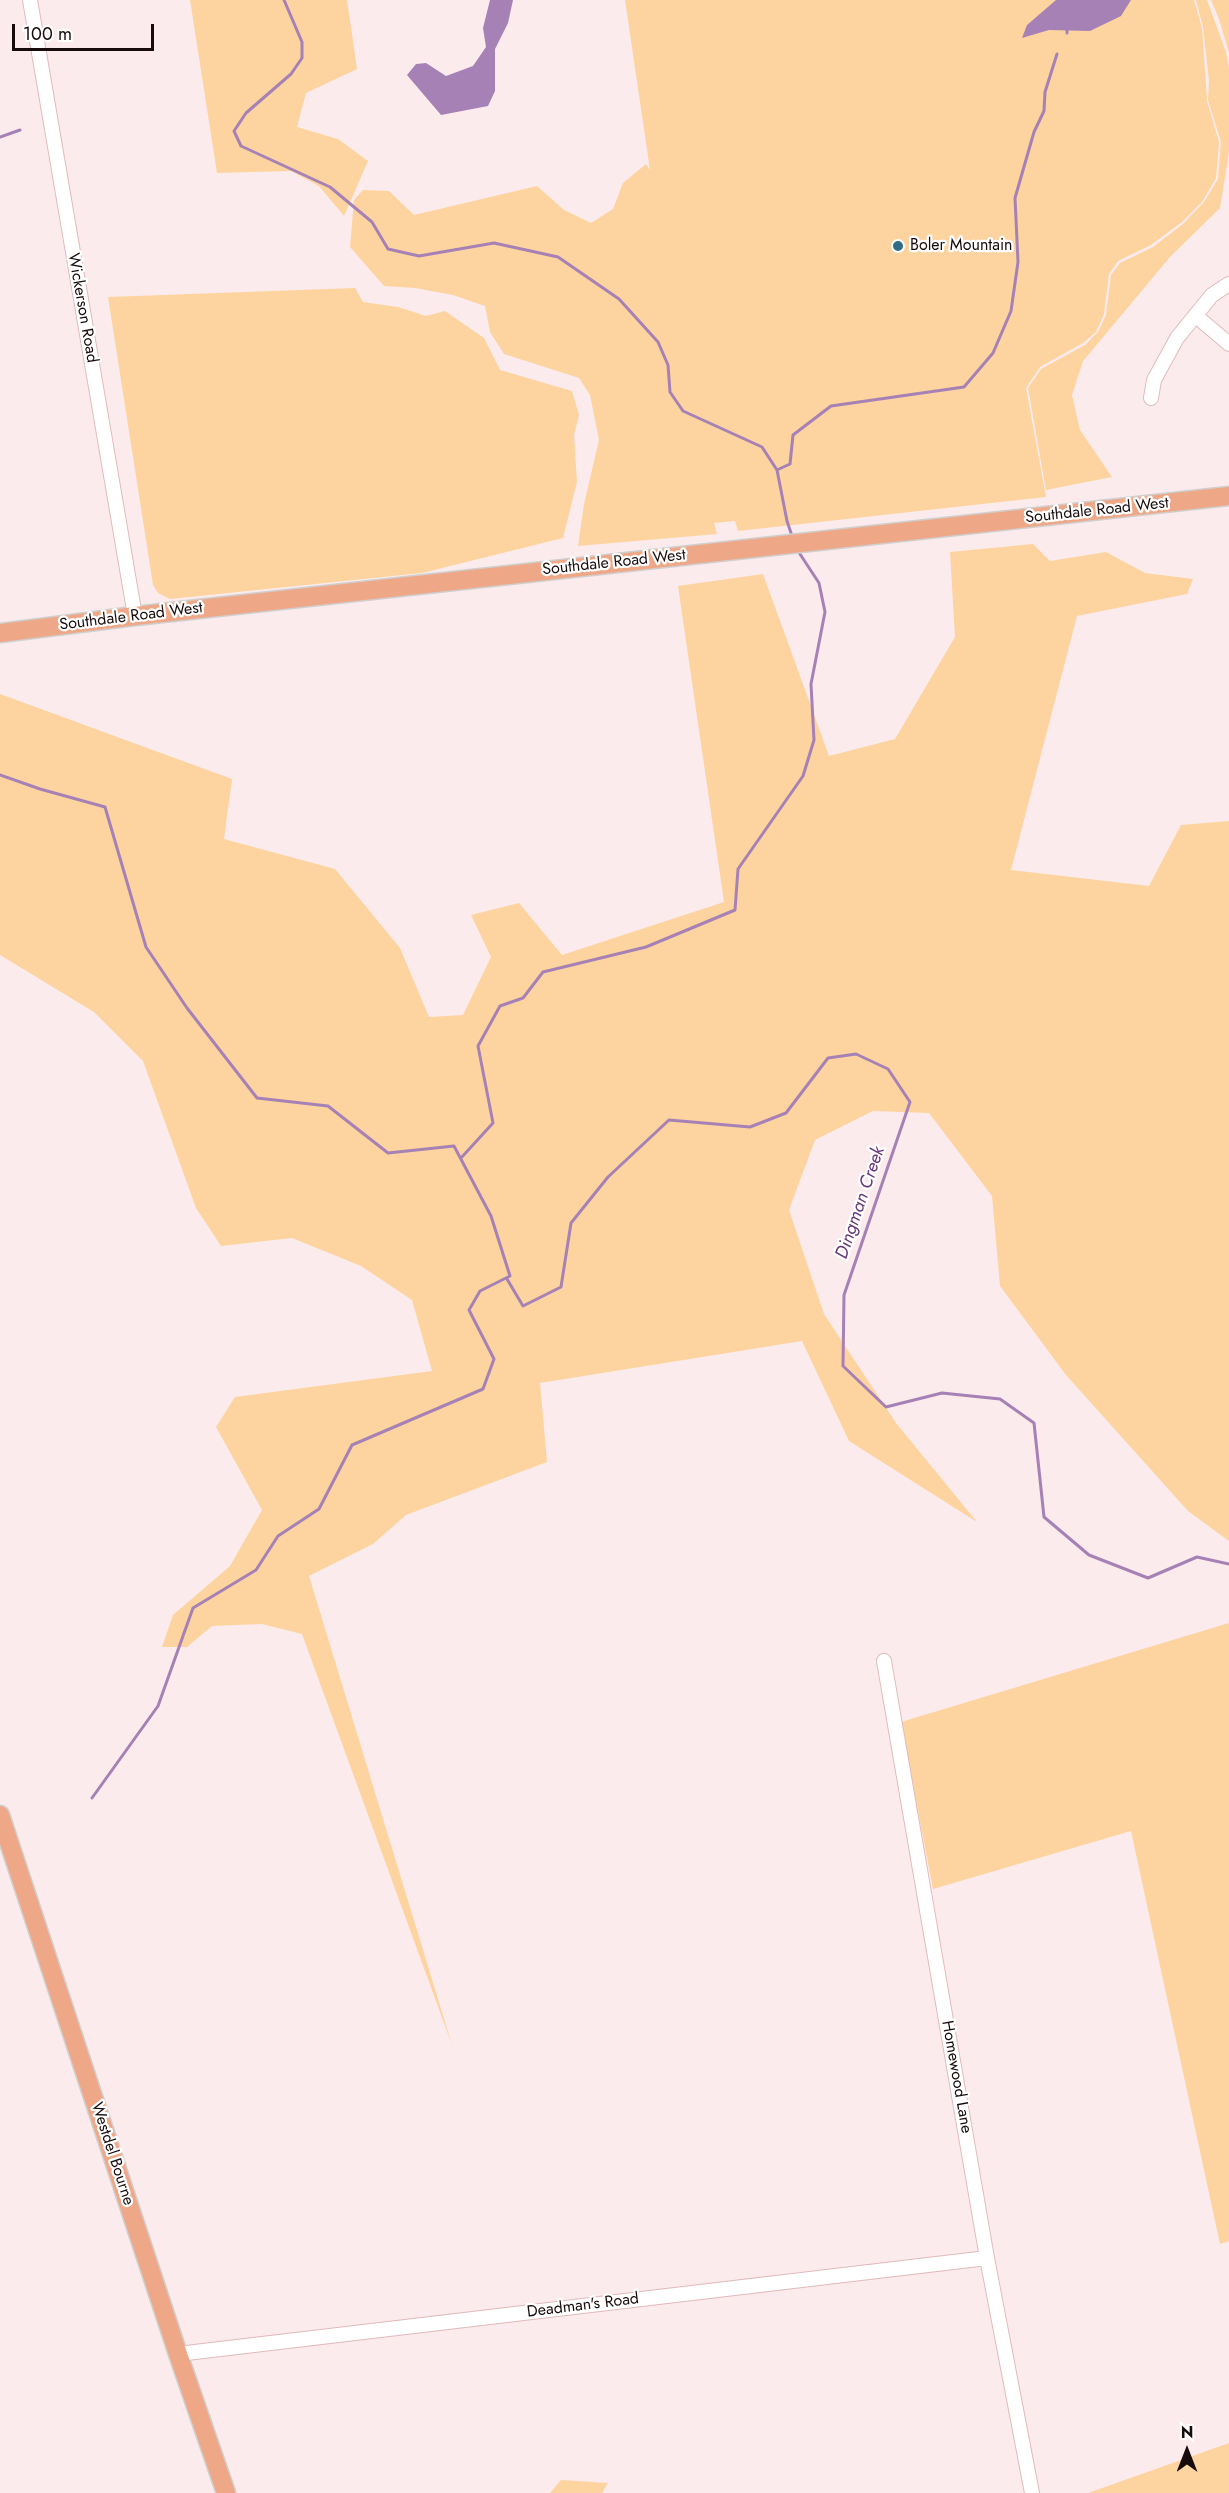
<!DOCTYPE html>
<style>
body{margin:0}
#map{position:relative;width:1229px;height:2493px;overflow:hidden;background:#fbebec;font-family:Jost,sans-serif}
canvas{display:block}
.north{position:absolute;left:1157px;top:2421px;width:60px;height:60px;-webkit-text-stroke:4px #fff;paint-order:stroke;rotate:0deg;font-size:16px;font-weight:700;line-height:24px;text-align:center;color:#170b0b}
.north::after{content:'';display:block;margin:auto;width:21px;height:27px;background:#170b0b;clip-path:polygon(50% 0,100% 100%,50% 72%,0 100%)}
.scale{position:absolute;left:12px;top:24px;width:142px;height:27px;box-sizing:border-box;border:3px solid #170b0b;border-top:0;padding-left:8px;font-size:18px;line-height:21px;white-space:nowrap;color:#170b0b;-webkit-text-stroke:4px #fff;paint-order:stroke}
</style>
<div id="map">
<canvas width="1229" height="2493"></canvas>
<div class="north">N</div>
<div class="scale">100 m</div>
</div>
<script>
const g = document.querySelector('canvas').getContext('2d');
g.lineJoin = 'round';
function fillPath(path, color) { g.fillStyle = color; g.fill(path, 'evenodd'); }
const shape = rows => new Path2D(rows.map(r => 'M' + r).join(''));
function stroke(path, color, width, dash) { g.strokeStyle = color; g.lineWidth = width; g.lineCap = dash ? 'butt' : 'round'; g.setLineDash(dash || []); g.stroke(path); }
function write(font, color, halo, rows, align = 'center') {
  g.font = font + ' Jost,sans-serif'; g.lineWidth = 4.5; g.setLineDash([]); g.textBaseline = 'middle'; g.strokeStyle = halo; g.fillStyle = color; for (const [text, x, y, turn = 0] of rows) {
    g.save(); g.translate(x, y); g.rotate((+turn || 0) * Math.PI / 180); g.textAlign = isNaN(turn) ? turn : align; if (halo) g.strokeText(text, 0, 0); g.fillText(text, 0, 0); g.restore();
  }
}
fillPath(shape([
 [190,0,347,0,357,69,306,93,297,127,338,139,368,161,344,216,319,186,291,171,217,173],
 [625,0,1194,0,1202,28,1207,101,1219,142,1216,178,1202,202,1182,222,1151,245,1118,261,1109,274,1104,314,1096,332,1083,343,1040,367,1026,388,1046,497,738,531,735,521,714,523,717,534,578,546,584,504,599,440,590,395,579,378,504,354,490,332,485,306,453,295,415,288,384,286,350,247,354,200,363,190,389,191,414,215,537,186,564,210,591,223,613,209,623,183,646,164,650,170],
 [1196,0,1207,0,1226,52,1229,68,1229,152,1220,208,1170,257,1083,361,1072,395,1080,430,1112,477,1046,490,1028,388,1041,369,1085,345,1098,332,1106,315,1111,275,1120,263,1153,247,1183,224,1204,202,1218,179,1221,142,1208,100,1209,81,1203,27],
 [1211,0,1229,0,1229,53,1219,19],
 [355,288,363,302,398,307,426,316,445,311,484,338,500,370,572,391,579,415,574,435,577,482,563,538,422,573,170,599,158,593,153,585,108,297],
 [1033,544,1050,561,1106,552,1145,573,1193,579,1187,594,1077,616,1011,870,1149,886,1181,825,1229,821,1229,1541,1188,1511,1066,1375,1000,1286,992,1196,929,1113,873,1111,815,1140,789,1210,824,1314,896,1423,977,1522,849,1441,802,1341,540,1383,547,1462,406,1515,373,1544,309,1576,452,2045,302,1634,262,1624,212,1626,187,1647,162,1647,173,1615,230,1566,262,1510,216,1427,235,1397,432,1371,412,1300,361,1266,292,1238,221,1246,196,1208,143,1061,94,1012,0,955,0,694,232,779,224,839,335,869,400,948,429,1017,463,1015,491,957,471,915,519,903,562,955,724,902,678,586,763,574,829,756,895,739,955,637,950,552],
 [1229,1623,1229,2241,1220,2244,1131,1831,933,1889,901,1722],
 [1229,2443,1229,2493,1088,2493],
 [561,2480,608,2483,602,2493,550,2493]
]), '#fdd4a0');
fillPath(shape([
 [490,0,513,0,508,23,495,49,495,91,488,106,441,115,407,75,416,64,426,63,446,76,473,66,486,47,483,28],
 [1056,0,1131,0,1121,16,1090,31,1049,30,1022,38,1027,25]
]), '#a681b5');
stroke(shape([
 [284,0,302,42,302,58,291,74,246,113,234,131,241,146,330,187,372,222,388,249,419,256,494,243,558,257,619,299,658,342,668,365,670,392,683,411,762,447,777,470,787,521,792,536],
 [1067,33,1067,30],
 [0,137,20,130],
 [777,470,790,464,793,435,831,406,964,387,993,353,1011,311,1018,262,1015,198,1034,132,1044,111,1045,92,1057,54],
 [0,775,40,789,105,807,146,947,187,1008,257,1098,328,1106,388,1153,454,1146,491,1216,510,1276,480,1291,469,1310,494,1359,483,1389,352,1445,319,1509,278,1536,256,1570,193,1608,158,1706,92,1798],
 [461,1158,493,1123,478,1046,500,1006,523,998,543,972,646,947,735,910,738,869,803,776,814,740,811,684,825,612,819,583,798,551],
 [507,1279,523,1306,561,1287,571,1223,608,1177,669,1120,750,1127,786,1113,828,1058,856,1054,888,1069,910,1102,844,1295,843,1366,886,1407,942,1393,1000,1399,1034,1423,1044,1517,1089,1555,1148,1578,1197,1557,1229,1564]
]), '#a681b5', 3);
const minor = shape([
 [30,0,135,616],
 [1196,316,1229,344],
 [1151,398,1154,380,1177,338,1212,295,1229,284],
 [884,1661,987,2258,1032,2493],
 [178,2354,987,2258]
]);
const major = shape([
 [0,633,135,616,1229,496],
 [0,1815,178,2354,226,2493]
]);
stroke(minor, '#e0babc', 16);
stroke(major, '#d1cece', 21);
stroke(minor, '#fff', 14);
stroke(major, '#eea887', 18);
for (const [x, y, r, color] of [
 [898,246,6,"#316c84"]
]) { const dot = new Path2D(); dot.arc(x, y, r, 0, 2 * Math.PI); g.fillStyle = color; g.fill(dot); stroke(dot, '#fff', 2); }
write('16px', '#170b0b', '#fff', [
 ["Boler Mountain",910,246]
], 'left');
write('16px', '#170b0b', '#fff', [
 ["Wickerson Road",82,308,80],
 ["Southdale Road West",1097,511,-6],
 ["Southdale Road West",614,563,-6],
 ["Southdale Road West",131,617,-7],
 ["Homewood Lane",956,2077,80],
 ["Westdel Bourne",112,2154,72],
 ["Deadman's Road",583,2306,-7]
]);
write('italic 18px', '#673879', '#fff', [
 ["Dingman Creek",861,1203,-71]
]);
</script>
